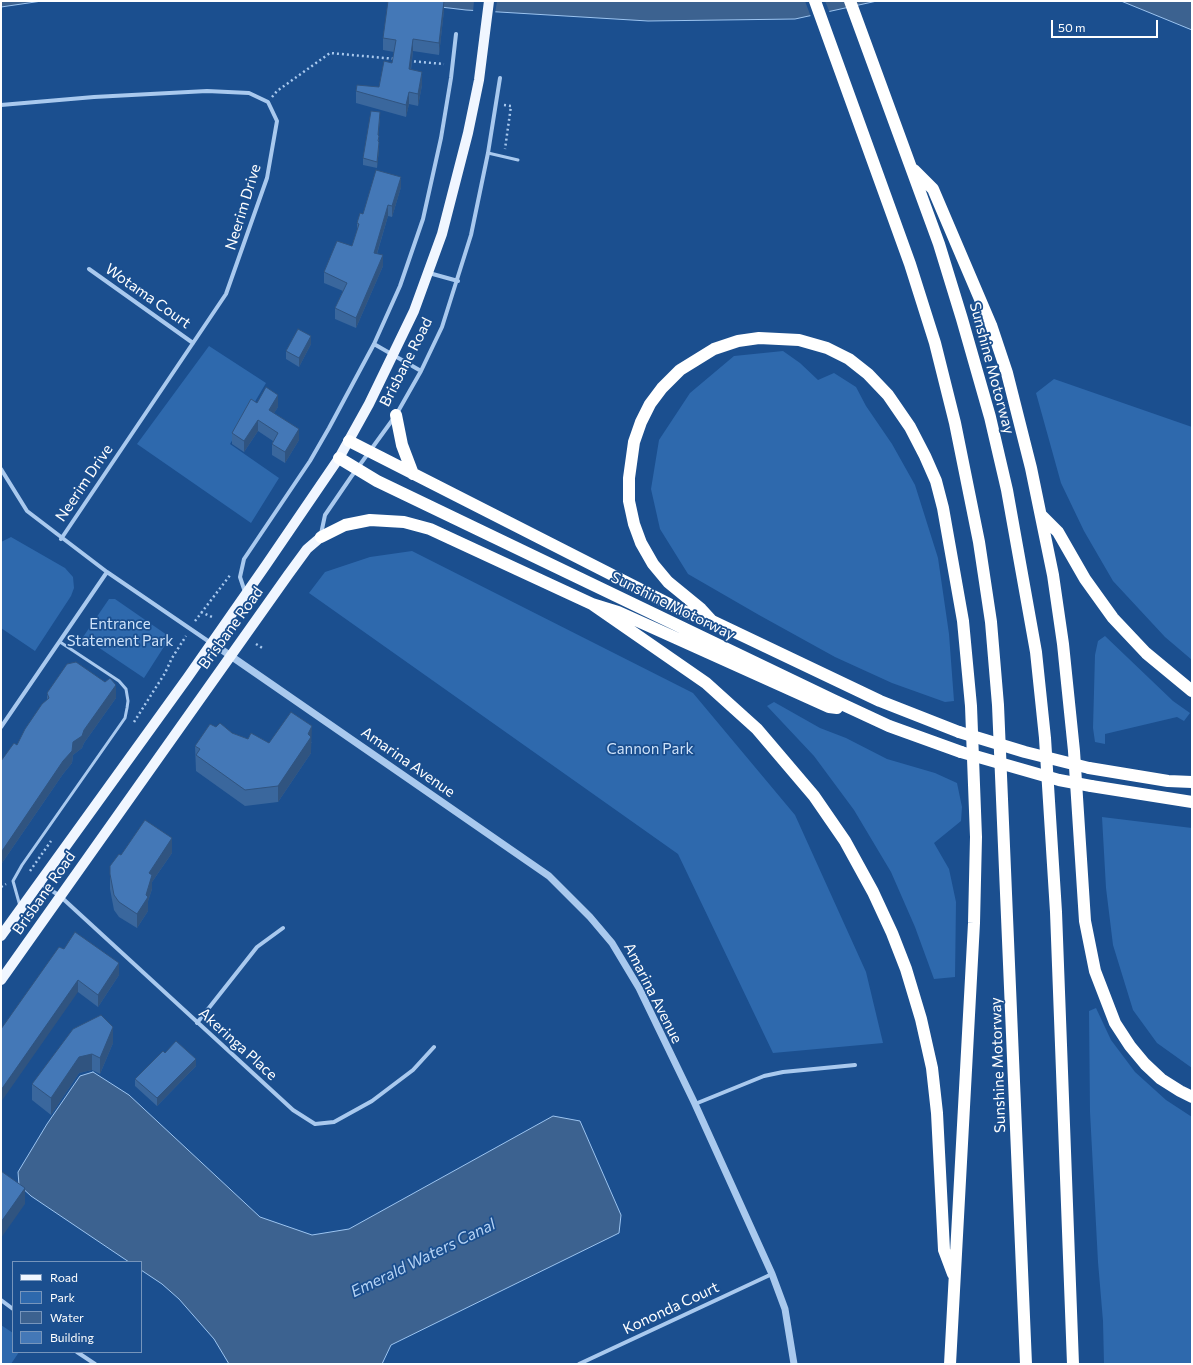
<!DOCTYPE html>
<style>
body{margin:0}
#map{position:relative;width:1193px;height:1365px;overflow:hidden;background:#1b4f8f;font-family:Commissioner,sans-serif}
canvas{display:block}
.frame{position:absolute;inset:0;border:2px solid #fff;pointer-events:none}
.legend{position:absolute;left:12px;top:1261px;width:130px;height:92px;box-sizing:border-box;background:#1b4f8f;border:1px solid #7695bc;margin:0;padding:5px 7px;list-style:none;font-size:12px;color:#fff}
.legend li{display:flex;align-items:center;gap:8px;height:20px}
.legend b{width:20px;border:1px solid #7695bc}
.scale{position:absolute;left:1051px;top:20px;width:107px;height:18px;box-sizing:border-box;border:2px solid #fff;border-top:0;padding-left:5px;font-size:12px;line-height:14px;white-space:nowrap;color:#fff;-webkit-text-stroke:3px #1b4f8f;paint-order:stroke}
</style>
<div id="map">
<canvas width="1193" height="1365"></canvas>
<div class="frame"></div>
<ul class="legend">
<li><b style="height:5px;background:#f0f6ff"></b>Road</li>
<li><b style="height:11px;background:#2e69ad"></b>Park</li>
<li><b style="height:11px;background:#3c6290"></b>Water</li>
<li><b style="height:11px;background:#4478b7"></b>Building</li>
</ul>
<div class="scale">50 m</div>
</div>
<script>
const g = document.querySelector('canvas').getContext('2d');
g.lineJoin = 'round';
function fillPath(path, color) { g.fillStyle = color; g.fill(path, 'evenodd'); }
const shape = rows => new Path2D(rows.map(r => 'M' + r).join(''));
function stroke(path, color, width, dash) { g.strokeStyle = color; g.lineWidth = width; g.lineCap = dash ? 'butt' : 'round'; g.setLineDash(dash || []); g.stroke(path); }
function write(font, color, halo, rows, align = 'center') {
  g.font = font + ' Commissioner,sans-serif'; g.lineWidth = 3.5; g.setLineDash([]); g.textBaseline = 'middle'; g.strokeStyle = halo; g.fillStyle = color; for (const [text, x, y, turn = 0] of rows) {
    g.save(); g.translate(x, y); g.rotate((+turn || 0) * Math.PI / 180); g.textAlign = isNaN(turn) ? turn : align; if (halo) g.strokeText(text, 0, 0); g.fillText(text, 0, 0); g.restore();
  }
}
fillPath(shape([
 [209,346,266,383,230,444,279,478,251,523,137,444],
 [783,351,800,363,818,380,834,373,856,387,866,406,892,444,915,485,938,558,949,634,954,701,945,702,892,683,835,657,759,615,688,574,660,529,651,489,659,440,690,393,734,356],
 [1054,379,1192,427,1192,660,1165,637,1113,581,1084,531,1061,483,1036,393],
 [11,537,65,568,73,577,74,588,71,596,35,651,1,628,1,542],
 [412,551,693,693,795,815,866,972,883,1043,773,1053,678,854,309,593,325,572,370,557],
 [109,599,115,599,167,635,167,642,144,678,83,637],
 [1105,636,1173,701,1190,713,1184,721,1177,717,1105,734,1105,744,1095,742,1093,728,1095,655,1098,641],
 [774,702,820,728,846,738,887,759,935,773,957,783,962,807,961,821,934,843,949,869,956,902,955,977,934,979,915,927,891,872,854,810,814,756,767,706],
 [1102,817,1192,828,1192,1068,1157,1043,1133,1010,1113,945,1106,888],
 [1096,1008,1111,1040,1135,1072,1166,1100,1192,1117,1192,1364,1104,1364,1103,1321,1098,1262,1090,1112,1089,1011],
 [1,1325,13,1333,13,1352,19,1352,11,1364,1,1364]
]), '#2e69ad');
const water = shape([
 [1,1,42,1,1,7,1,1],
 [390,1,877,1,795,19,648,21,466,10,390,1],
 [1121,1,1192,1,1192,30,1121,1],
 [93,1072,129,1095,260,1217,312,1235,349,1229,553,1116,580,1121,621,1215,619,1233,391,1345,382,1364,229,1364,214,1339,179,1299,162,1284,141,1270,141,1262,129,1262,31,1196,19,1185,18,1172,47,1124,80,1076,93,1072]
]);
fillPath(water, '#3c6290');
stroke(water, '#9cc4f0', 1);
fillPath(shape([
 [474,1,497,1,495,14,473,12],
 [805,1,825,1,830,13,811,17]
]), '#1b4f8f');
stroke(shape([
 [409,61,444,64],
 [272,97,277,91,330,53,396,59],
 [504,105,511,106,505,149],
 [201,612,212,617],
 [195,621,231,574],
 [256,644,264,649],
 [134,722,165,673,172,658,186,636],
 [30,871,51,841],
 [1,887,6,884]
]), '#a9c9ee', 2.5, [2, 3]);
stroke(shape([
 [488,153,518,160],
 [20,906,13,881,22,865,125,718,127,708,128,701,126,689,119,681,60,642]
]), '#a9c9ee', 3);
stroke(shape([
 [1,105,94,97,207,91,249,93,268,102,277,121,267,178,226,294,61,539],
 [89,269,193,343],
 [429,273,458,281],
 [374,344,421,371],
 [1,469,27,511,107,572,211,643],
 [321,534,325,515,351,477,396,415,421,371,442,327,471,235,488,153,500,78],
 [245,592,240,577,244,559,310,461,329,428,374,344,400,286,423,219,441,138,451,78,456,34],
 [1,727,107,572],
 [40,883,60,896,293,1110,315,1124,334,1122,372,1101,413,1070,434,1047],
 [197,1023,257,947,283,928],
 [695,1104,764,1076,783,1072,855,1065],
 [1,1300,13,1309],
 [77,1352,95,1364],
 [579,1364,772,1274]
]), '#a9c9ee', 4);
stroke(shape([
 [212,643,549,876,590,917,612,943,639,988,695,1104,772,1274,785,1309,794,1364]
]), '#a9c9ee', 7);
stroke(shape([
 [1,936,188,677,266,565,339,458,369,404,414,311,442,234,468,133,479,80,489,1],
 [1,980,288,575,307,549,321,537]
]), '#f0f6ff', 10);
stroke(shape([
 [815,1,910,264,935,343,955,423,979,542,991,622,998,705,1026,1364],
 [850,1,939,244,962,319,990,417,1007,490,1036,652,1045,738,1056,912,1073,1364],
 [914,170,933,189,991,325,1007,373,1031,468,1053,575,1063,644,1074,751,1085,921,1095,971,1115,1023,1130,1046,1145,1064,1161,1079,1180,1091,1192,1097],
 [396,415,402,445,413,474],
 [349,441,683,611,712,621,880,701,959,732],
 [339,458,377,481,833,700,889,726,961,752],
 [1042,516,1058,532,1085,579,1113,618,1146,653,1192,691],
 [321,537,345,525,370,520,404,522,430,529,592,604,618,612,829,707,837,708],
 [592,604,706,683,757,729,814,796,845,841,873,892,892,933,906,969,921,1019,932,1068,937,1113,944,1250,953,1274],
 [712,621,701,609,668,582,653,564,641,543,634,524,629,501,629,478,634,442,641,422,650,404,662,388,680,370,714,349,738,341,759,338,799,340,827,348,849,359,868,374,888,395,910,427,925,456,936,481,943,508,963,621,971,706,976,837,974,923,950,1364],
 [1089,768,1168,781,1192,782],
 [1091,786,1192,802]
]), '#fff', 12);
stroke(shape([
 [959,732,1025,752,1089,768],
 [961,752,1059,780,1091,786]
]), '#fff', 12);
fillPath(shape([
 [444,1,444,10,439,55,413,51,411,70,422,85,418,106,409,104,406,117,356,103,356,91,379,87,392,63,394,52,383,50,383,38],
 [380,119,378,136,379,136,379,149,377,168,363,165,363,158],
 [401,187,392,217,388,216,377,254,383,266,356,328,335,319,335,308,343,291,324,283,324,272,352,246,357,231,357,223,363,214],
 [311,344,299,367,286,359,286,351],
 [257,403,278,407,274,413,299,440,285,463,272,455,272,444,273,441,258,431,244,452,232,444,232,433],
 [47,693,116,698,84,743,82,748,73,755,72,763,63,774,2,863,1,863,1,761,17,745,47,700],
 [216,727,248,739,269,743,312,742,311,743,311,753,278,802,245,806,196,771,195,746],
 [172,853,152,882,152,889,148,901,148,911,137,928,119,917,114,910,110,889,110,874,121,855],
 [59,947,119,975,98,1007,78,992],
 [113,1043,100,1074,92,1070,79,1073,51,1115,32,1100,32,1084],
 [165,1053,196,1066,157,1106,135,1086,135,1079]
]), '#3a679d');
fillPath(shape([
 [444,1,444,10,439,55,439,43],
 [413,39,413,51,409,81,409,69],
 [422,72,422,85,418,106,418,94],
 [409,92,409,104,406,117,406,105],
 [380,112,380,119,378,142,378,135],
 [379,142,379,149,377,168,377,162],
 [401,177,401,187,392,217,392,206],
 [388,205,388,216,374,263,374,253],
 [383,255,383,266,356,328,356,318],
 [311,336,311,344,299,367,299,358],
 [278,395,278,407,269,421,269,410],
 [258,420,258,431,244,452,244,441],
 [299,429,299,440,285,463,285,452],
 [116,685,116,698,84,743,82,748,73,755,72,763,63,774,2,863,2,851,73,742,84,730],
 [312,726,311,753,278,802,278,786],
 [172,838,172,853,152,882,152,889,148,901,148,911,137,928,137,914,146,895,149,873],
 [119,963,119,975,98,1007,98,995],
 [78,980,78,992,1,1102,1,1090],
 [113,1027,113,1043,100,1074,100,1058],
 [92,1054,92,1070,79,1073,51,1115,51,1098,79,1057],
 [196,1059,196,1066,157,1106,157,1098],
 [25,1188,25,1204,1,1238,1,1222]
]), '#305480');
const building = shape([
 [388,1,444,1,439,43,413,39,409,69,422,72,418,94,409,92,406,105,356,91,357,85,379,87,384,61,392,63,396,40,383,38,388,1],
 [371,111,380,112,378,135,379,136,378,141,379,142,377,162,363,158,371,111],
 [376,170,401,177,392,206,388,205,374,253,383,255,356,318,335,308,347,283,324,272,337,241,352,246,359,224,357,223,360,213,363,214,376,170],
 [298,329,311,336,299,358,286,351,298,329],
 [266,387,278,395,269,410,299,429,285,452,272,444,278,433,258,420,244,441,232,433,251,399,257,403,266,387],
 [76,662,105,682,110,678,116,685,84,730,82,736,73,742,72,751,63,761,2,851,1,851,1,761,14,743,17,745,25,729,42,704,49,698,47,693,67,664,76,662],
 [291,712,312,726,308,734,311,737,278,786,245,790,196,755,200,749,195,746,210,724,216,727,220,723,232,733,248,739,251,733,269,743,291,712],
 [145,820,172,838,149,873,152,875,146,895,148,897,137,914,119,902,114,895,110,874,110,866,119,854,121,855,145,820],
 [75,932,119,963,98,995,78,980,1,1090,1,1029,59,947,64,949,75,932],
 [101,1015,113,1027,100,1058,92,1054,79,1057,51,1098,32,1084,73,1029,101,1015],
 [176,1041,196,1059,157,1098,135,1079,163,1051,165,1053,176,1041],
 [1,1171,25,1188,1,1222,1,1171]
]);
fillPath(building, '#4478b7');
stroke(building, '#305480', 1);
write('15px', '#fff', '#1b4f8f', [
 ["Neerim Drive",243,207,-73],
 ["Wotama Court",148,296,35],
 ["Brisbane Road",406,362,-63],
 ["Sunshine Motorway",992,368,75],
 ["Neerim Drive",84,483,-56],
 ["Sunshine Motorway",673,606,26],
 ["Brisbane Road",231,628,-54],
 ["Amarina Avenue",408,762,35],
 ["Brisbane Road",44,893,-55],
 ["Amarina Avenue",653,993,63],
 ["Akeringa Place",238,1044,42],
 ["Sunshine Motorway",998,1065,-92],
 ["Kononda Court",671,1308,-25]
]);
write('15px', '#cfe3fa', '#1b4f8f', [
 ["Entrance",120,624],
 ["Statement Park",120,641],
 ["Cannon Park",650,749]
]);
write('italic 16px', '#b5d3f5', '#1b4f8f', [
 ["Emerald Waters Canal",423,1258,-26]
]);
</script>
